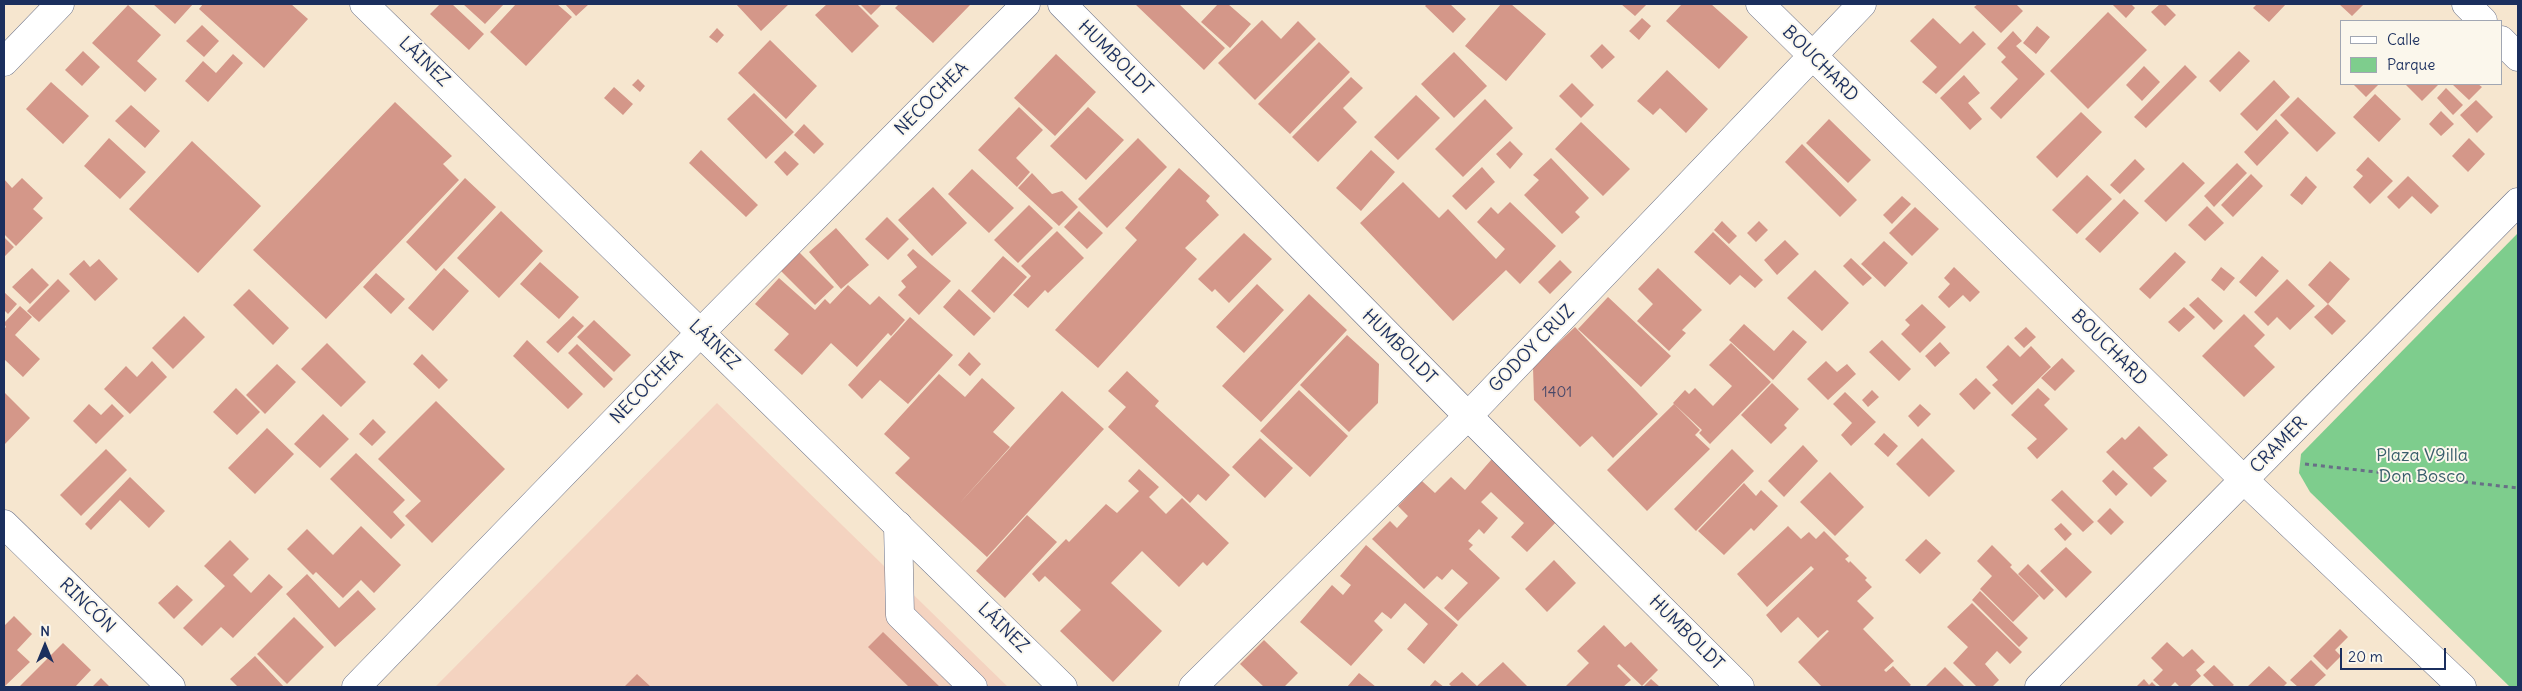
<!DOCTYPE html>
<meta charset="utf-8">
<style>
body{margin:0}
#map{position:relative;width:2522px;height:691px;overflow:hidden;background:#f6e6cf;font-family:Delius,sans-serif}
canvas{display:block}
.frame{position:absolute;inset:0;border:5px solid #1b2f5e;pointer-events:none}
.legend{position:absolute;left:2340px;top:20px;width:162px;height:65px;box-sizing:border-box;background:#fbf7ec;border:1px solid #a1a7b3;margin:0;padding:6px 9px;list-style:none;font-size:15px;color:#1b2f5e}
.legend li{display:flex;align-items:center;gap:10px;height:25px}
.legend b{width:25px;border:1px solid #a1a7b3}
.north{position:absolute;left:20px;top:621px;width:50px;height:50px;-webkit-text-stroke:4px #fbf7ec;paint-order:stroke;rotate:0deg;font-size:14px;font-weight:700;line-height:20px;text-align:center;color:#1b2f5e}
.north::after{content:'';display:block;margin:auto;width:18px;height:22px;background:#1b2f5e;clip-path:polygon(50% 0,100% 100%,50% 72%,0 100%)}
.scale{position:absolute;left:2340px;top:648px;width:106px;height:22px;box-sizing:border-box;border:2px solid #1b2f5e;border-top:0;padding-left:6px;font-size:15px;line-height:18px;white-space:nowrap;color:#1b2f5e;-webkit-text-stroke:4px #fbf7ec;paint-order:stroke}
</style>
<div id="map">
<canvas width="2522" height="691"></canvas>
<div class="frame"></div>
<ul class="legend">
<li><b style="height:6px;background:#fff"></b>Calle</li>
<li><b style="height:14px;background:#7ecd8d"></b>Parque</li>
</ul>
<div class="north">N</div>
<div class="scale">20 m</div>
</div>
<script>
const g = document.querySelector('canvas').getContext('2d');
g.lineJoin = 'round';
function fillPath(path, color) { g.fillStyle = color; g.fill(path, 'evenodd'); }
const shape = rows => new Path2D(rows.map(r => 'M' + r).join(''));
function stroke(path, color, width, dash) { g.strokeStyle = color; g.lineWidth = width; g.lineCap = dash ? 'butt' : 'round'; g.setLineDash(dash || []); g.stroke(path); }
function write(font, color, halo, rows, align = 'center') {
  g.font = font + ' Delius,sans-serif'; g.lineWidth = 4; g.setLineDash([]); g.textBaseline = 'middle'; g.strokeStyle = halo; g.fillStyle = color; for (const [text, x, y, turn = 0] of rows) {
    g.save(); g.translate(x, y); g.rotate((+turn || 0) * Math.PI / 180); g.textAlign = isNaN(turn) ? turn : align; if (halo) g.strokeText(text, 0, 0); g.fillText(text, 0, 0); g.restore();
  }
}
fillPath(shape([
 [717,403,1008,687,435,687]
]), '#f4d3c0');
fillPath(shape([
 [2518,233,2518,687,2510,687,2310,492,2299,473,2301,454]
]), '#7ecd8d');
fillPath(shape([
 [153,4,193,4,175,24],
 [203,4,291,4,308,19,264,68,199,9],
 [440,4,452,4,484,34,469,50,430,14],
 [463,4,504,4,485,24],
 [516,4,557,4,572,17,526,66,490,32],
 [565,4,589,4,576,16],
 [736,4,789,4,761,31],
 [827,4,857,4,879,26,852,53,815,15],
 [860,4,882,4,871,15],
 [899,4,971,4,933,43,895,8],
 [1135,4,1179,4,1225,48,1204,70],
 [1218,4,1228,4,1251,24,1230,48,1201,22],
 [1427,4,1450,4,1466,19,1453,33,1425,6],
 [1501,4,1511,4,1546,34,1506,81,1465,46],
 [1621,4,1647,4,1635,16],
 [1682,4,1711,4,1748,37,1719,69,1666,21],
 [1978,4,2016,4,2023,11,2001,33,1974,7],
 [2112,4,2131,4,2135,8,2126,18],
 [2160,4,2165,4,2176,15,2165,26,2151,12],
 [2257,4,2286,4,2269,22,2253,8],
 [2339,4,2364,4,2352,16],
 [128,5,161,35,137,61,157,79,145,92,92,43],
 [2108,12,2147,50,2088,109,2050,71],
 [1642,18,1651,26,1639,40,1629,31],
 [1933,18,1960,44,1973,31,1986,44,1936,94,1922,82,1937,67,1910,41],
 [1262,20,1281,39,1298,21,1316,39,1255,100,1218,63],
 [202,25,219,41,204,57,186,41],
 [2037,26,2050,37,2036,54,2023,43],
 [717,28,724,35,717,43,709,37],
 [2013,31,2022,41,2016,46,2045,74,2001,119,1990,108,2018,79,2001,62,2006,57,1997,48],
 [770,40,817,86,786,119,738,73],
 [1319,42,1350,72,1290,134,1258,104],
 [1602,44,1615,57,1602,69,1590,56],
 [83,51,100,67,82,86,65,70],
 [2239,51,2250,61,2220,92,2209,81],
 [1454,52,1487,86,1454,118,1421,84],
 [233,54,243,63,208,102,185,81,203,61,216,73],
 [1056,54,1096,92,1055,136,1014,98],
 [2185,65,2197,77,2146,128,2134,117],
 [2144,66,2160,82,2142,101,2126,85],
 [1667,70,1708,109,1686,133,1660,108,1653,115,1637,101],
 [1964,75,1980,93,1968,103,1982,119,1970,130,1940,98],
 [1351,77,1363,88,1343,108,1357,122,1318,162,1292,137],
 [638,79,645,86,640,92,632,85],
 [2274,80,2290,97,2257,131,2240,114],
 [51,82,89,116,63,144,26,109],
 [1572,83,1594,105,1581,118,1559,96],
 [2353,84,2379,84,2366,97],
 [2405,84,2439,84,2422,101],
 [2452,84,2478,84,2482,87,2469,100],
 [614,87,633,104,623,115,604,98],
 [2446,88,2463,105,2453,115,2437,98],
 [754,93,794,132,766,159,727,119],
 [2375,94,2401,119,2379,142,2353,117],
 [1416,95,1440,118,1398,160,1374,137],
 [2298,97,2336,133,2317,152,2280,115],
 [1485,99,1513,128,1463,177,1435,149],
 [2476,100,2493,117,2477,133,2460,115],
 [395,102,452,156,443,164,459,180,326,319,253,250],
 [131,105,160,131,145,148,115,121],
 [1019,107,1043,130,1016,158,1030,172,1017,187,978,150],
 [1088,107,1124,140,1086,180,1050,146],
 [2441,111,2454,124,2441,136,2429,124],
 [2081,112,2102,132,2057,178,2036,157],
 [1829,119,1871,160,1848,183,1806,143],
 [2276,119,2289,133,2257,166,2244,152],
 [1581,122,1630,169,1603,196,1555,149],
 [804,124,824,144,814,154,794,135],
 [109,138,146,172,120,199,84,166],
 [1138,138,1167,167,1107,228,1078,199],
 [2469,138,2485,154,2468,172,2452,156],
 [192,141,261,206,198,273,129,209],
 [1510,141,1523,154,1510,169,1496,154],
 [1802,144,1857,200,1840,217,1785,162],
 [701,150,758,205,746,217,689,163],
 [1371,150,1395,172,1361,211,1336,188],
 [785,151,799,164,787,176,774,162],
 [2368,157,2393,181,2370,204,2353,187,2363,176,2356,170],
 [1551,158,1589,198,1575,212,1580,217,1562,234,1524,195,1539,180,1533,175],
 [2135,159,2145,169,2120,194,2110,185],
 [2183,162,2205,183,2166,222,2144,201],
 [2237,163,2247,173,2214,207,2204,196],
 [1482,167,1495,182,1466,210,1452,196],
 [1179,168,1210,196,1206,201,1219,215,1185,248,1197,259,1098,368,1055,330,1137,240,1125,228],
 [972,169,1014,208,989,233,948,194],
 [1032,173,1052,194,1062,191,1078,207,1059,226,1018,188],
 [2251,174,2263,186,2233,217,2221,205],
 [2087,175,2112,199,2077,234,2052,210],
 [2306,176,2317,187,2302,205,2290,195],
 [2408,176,2439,206,2431,214,2412,196,2399,209,2387,197],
 [22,178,43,198,33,209,43,218,16,246,4,234,4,179,12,188],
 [465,178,496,207,436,271,406,242],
 [1403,182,1439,218,1448,209,1496,259,1505,249,1477,222,1491,207,1498,214,1510,202,1556,246,1520,284,1506,270,1453,321,1360,223],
 [933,187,967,223,932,256,898,220],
 [1902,196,1911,204,1892,224,1883,215],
 [2124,199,2139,213,2100,253,2085,239],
 [1029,205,1053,228,1018,263,994,240],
 [2207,206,2224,223,2205,241,2188,225],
 [1915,207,1939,229,1912,256,1889,233],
 [501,211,543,251,499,298,457,258],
 [1079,211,1103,233,1087,249,1064,227],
 [887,217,909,239,888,260,865,239],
 [1722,221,1737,236,1729,244,1714,230],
 [1759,221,1768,230,1756,242,1747,233],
 [836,228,869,265,841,289,809,252],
 [1057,231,1084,258,1048,293,1045,290,1028,308,1013,295,1031,276,1021,266],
 [1713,232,1763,280,1755,288,1740,275,1730,285,1694,252],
 [1244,233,1272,259,1229,303,1215,289,1212,292,1198,279],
 [4,237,14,247,4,257],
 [1785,240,1799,254,1777,275,1764,260],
 [1884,241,1908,263,1885,287,1861,264],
 [913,249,951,281,919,315,898,295,906,287,901,281,917,267,907,255],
 [797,250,834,287,815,305,778,268],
 [2175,252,2186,262,2150,299,2139,289],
 [1003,256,1027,277,994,313,971,291],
 [2262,256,2279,271,2256,297,2239,282],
 [1851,258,1872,278,1863,286,1843,266],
 [99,259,118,279,95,301,69,274,84,260,90,267],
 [1560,260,1572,272,1550,294,1538,282],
 [2330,261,2350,279,2328,304,2346,321,2332,335,2314,317,2328,304,2308,285],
 [540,262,579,297,559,319,520,284],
 [1954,267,1980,292,1970,302,1963,295,1949,308,1938,297,1950,284,1944,278],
 [2221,267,2235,278,2224,291,2211,280],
 [32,268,49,285,30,304,12,287],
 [444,268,469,291,433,331,408,308],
 [1658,268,1702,310,1682,330,1686,333,1669,351,1637,321,1653,304,1638,289],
 [1815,270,1849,303,1822,331,1787,298],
 [376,273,405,299,391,314,363,287],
 [779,278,815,310,825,299,830,304,848,285,870,305,879,296,905,320,891,336,888,333,857,367,831,343,802,375,774,350,789,334,755,304],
 [58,279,70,291,39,322,27,311],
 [2287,279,2315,306,2290,330,2277,317,2268,326,2254,312],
 [1257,284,1284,310,1244,353,1216,327],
 [249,289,289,328,273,345,233,305],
 [959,289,991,318,974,336,943,307],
 [4,292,17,304,8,314,4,310],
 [1309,294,1347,330,1261,422,1222,386],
 [1608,297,1671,356,1641,387,1578,329],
 [2198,297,2223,321,2214,330,2189,305],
 [1922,304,1946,327,1920,353,1901,334,1910,325,1905,320],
 [20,306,32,317,15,335,40,359,23,377,4,359,4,329,6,327,4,323],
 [2184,307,2195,317,2179,332,2168,322],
 [2244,314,2265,335,2254,346,2275,367,2244,397,2202,356],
 [184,316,205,337,173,369,152,348],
 [573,316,584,326,558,353,546,342],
 [910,317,953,355,908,404,880,380,862,399,848,385],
 [594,320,631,355,614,372,577,337],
 [1744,324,1774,351,1793,330,1807,342,1773,380,1729,340],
 [1575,327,1658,414,1613,458,1592,436,1580,447,1534,400,1533,367],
 [2026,327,2036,337,2024,348,2014,338],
 [1347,335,1379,364,1378,403,1349,432,1300,385],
 [527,340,583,394,568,409,513,356],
 [1882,340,1911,369,1899,381,1869,352],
 [1940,342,1950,353,1935,367,1925,356],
 [327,343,366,382,341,407,301,369],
 [1731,343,1771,382,1710,444,1699,433,1702,430,1673,403,1685,390,1689,394,1695,388,1713,406,1732,386,1709,365],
 [577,344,613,379,604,388,568,353],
 [2008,345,2020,357,2031,346,2051,367,2012,405,1992,385,1998,380,1986,367],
 [969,352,981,364,970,376,958,365],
 [422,354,448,380,439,389,413,364],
 [2062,358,2075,371,2055,391,2041,378],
 [152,361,167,377,130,414,104,389,126,366,137,377],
 [1826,361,1837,372,1847,364,1856,374,1828,400,1807,379],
 [277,364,296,382,265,414,246,395],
 [1127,371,1159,401,1155,406,1230,475,1206,501,1198,494,1190,503,1108,427,1126,407,1108,391],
 [939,374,965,397,982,378,1015,408,993,432,1010,447,958,505,1062,391,1104,429,987,557,895,473,910,458,884,434],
 [1976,378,1991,393,1974,410,1959,394],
 [1772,383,1799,409,1784,425,1787,428,1771,444,1741,415],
 [236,388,260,412,237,435,213,412],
 [2038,388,2050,399,2044,405,2068,429,2037,459,2027,448,2037,439,2011,415],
 [1299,390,1348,436,1310,477,1260,431],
 [1872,390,1879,397,1868,407,1862,400],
 [4,392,30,418,4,445],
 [1845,392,1876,422,1851,446,1841,435,1852,423,1833,404],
 [436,401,505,469,432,543,405,516,421,501,378,459],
 [89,404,101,415,112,404,124,416,96,444,73,421],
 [1674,404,1700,430,1695,435,1710,449,1647,511,1607,470],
 [1920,404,1931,414,1918,427,1908,416],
 [323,414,349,439,320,468,294,444],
 [373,419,386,432,372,446,359,434],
 [2139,426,2168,455,2153,468,2167,481,2151,497,2106,452,2122,437,2125,440],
 [267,428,294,454,255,494,228,468],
 [1884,433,1898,446,1888,457,1874,444],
 [1260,438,1293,468,1265,498,1232,467],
 [1922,438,1955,471,1929,497,1896,464],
 [1803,445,1818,461,1784,497,1768,481],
 [106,449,127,470,81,516,60,495],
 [1732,449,1754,471,1696,531,1674,509],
 [1498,452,1557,521,1527,552,1511,537,1524,523,1491,492,1481,502,1498,518,1484,534,1479,529,1468,541,1473,545,1469,549,1500,578,1458,621,1444,608,1468,583,1452,569,1442,580,1437,576,1424,589,1372,539,1390,521,1397,528,1408,516,1398,506,1422,481,1435,493,1451,477,1465,490],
 [356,453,405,500,393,512,405,525,391,539,330,479],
 [1139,469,1159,487,1149,497,1166,514,1182,498,1229,543,1207,566,1203,562,1179,587,1142,551,1111,583,1162,631,1113,682,1060,631,1081,610,1045,576,1039,582,1032,574,1066,539,1069,542,1106,504,1117,513,1139,491,1128,481],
 [2113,470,2128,484,2116,496,2102,481],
 [1830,472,1864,507,1835,536,1800,502],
 [130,477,165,511,149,528,120,500,91,530,85,524],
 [1744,483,1756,496,1761,490,1778,506,1754,531,1751,528,1724,555,1698,531],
 [2062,490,2094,522,2083,532,2051,500],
 [2110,508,2124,522,2111,535,2097,521],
 [1027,515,1057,542,1005,598,976,571],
 [2061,523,2072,534,2065,541,2054,529],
 [361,526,401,565,374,593,361,580,343,598,316,572,313,575,287,549,307,529,333,555],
 [1788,526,1801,539,1809,532,1816,539,1824,531,1849,556,1845,559,1849,563,1850,561,1867,578,1865,580,1872,587,1857,601,1874,618,1863,629,1894,661,1884,670,1886,672,1893,666,1911,685,1908,687,1822,687,1798,662,1829,631,1827,630,1818,638,1798,617,1781,633,1766,615,1814,569,1811,566,1767,607,1737,574],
 [1926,539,1941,553,1920,574,1905,560],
 [230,540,249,559,233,575,251,593,269,574,283,587,233,638,221,627,202,646,183,628,225,586,204,566],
 [1366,545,1458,625,1424,664,1407,649,1428,624,1405,603,1391,619,1382,612,1374,621,1383,630,1351,666,1300,622,1332,585,1343,595,1351,585,1340,576],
 [1992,545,2012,565,2010,567,2039,596,2013,622,1980,589,1992,576,1977,561],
 [2066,547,2092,572,2066,598,2040,571],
 [1554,560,1576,583,1547,612,1525,589],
 [2028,564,2054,590,2044,600,2018,574],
 [307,574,339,608,358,590,376,609,335,647,286,594],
 [177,585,193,600,174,619,158,603],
 [1980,591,2028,638,2019,647,1972,600],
 [1972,603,2022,652,2010,664,1997,651,1985,664,1999,680,1992,687,1977,687,1953,663,1968,647,1947,627],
 [14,616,32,634,17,650,30,662,4,687,4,626],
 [294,617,324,647,287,684,257,654],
 [1604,625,1625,647,1631,642,1658,670,1642,686,1619,664,1617,666,1631,680,1623,687,1567,687,1566,686,1589,663,1577,651],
 [2340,629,2348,637,2335,650,2341,656,2327,670,2313,656],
 [883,632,940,687,909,687,868,647],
 [1264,640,1298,673,1284,687,1264,687,1240,664],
 [2167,642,2183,657,2192,649,2205,662,2196,670,2201,676,2189,687,2180,687,2175,682,2170,687,2161,687,2153,680,2163,670,2151,658],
 [63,643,91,670,75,687,19,687],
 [255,656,284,687,238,687,230,679],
 [2311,660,2326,675,2313,687,2298,687,2290,680],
 [1503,662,1528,687,1452,687,1449,684,1462,672,1477,686],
 [2214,665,2234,685,2231,687,2215,687,2203,675],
 [2269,666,2287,683,2283,687,2247,687],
 [1945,667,1965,687,1925,687],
 [1359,673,1376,687,1347,687],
 [637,674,651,687,624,687],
 [101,678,110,687,92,687],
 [1651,679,1660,687,1643,687],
 [2144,679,2149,685,2152,682,2157,687,2136,687],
 [1435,680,1444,687,1429,687]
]), '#d49789');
const minor = shape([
 [1062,4,1468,416,1740,687],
 [1760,4,2244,480,2462,687],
 [2466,4,2483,21],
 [2501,40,2518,57],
 [4,62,60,4],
 [4,524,171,687],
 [898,525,900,615,973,687],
 [1193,687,1468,416,1862,4],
 [2039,687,2518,202]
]);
const major = shape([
 [364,4,1063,687],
 [356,687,701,332,1026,4]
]);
stroke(minor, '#686f86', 29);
stroke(major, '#686f86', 29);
stroke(shape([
 [2305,464,2518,488]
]), '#686f86', 3, [4, 4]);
stroke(minor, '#fff', 28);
stroke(major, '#fff', 28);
write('15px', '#494969', null, [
 ["1401",1557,393]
]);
write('18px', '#1b2f5e', '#fbf7ec', [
 ["HUMBOLDT",1115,58,45],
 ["LÁINEZ",424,62,44],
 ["BOUCHARD",1820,64,45],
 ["NECOCHEA",932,99,-45],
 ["LÁINEZ",714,345,44],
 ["HUMBOLDT",1399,347,45],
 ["BOUCHARD",2109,348,45],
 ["GODOY CRUZ",1532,349,-46],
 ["NECOCHEA",647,387,-46],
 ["CRAMER",2279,445,-45],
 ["RINCÓN",87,606,44],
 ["LÁINEZ",1003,628,44],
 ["HUMBOLDT",1686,633,45]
]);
write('18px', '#395e6c', '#fbf7ec', [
 ["Plaza V9illa",2422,456],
 ["Don Bosco",2422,477]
]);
</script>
